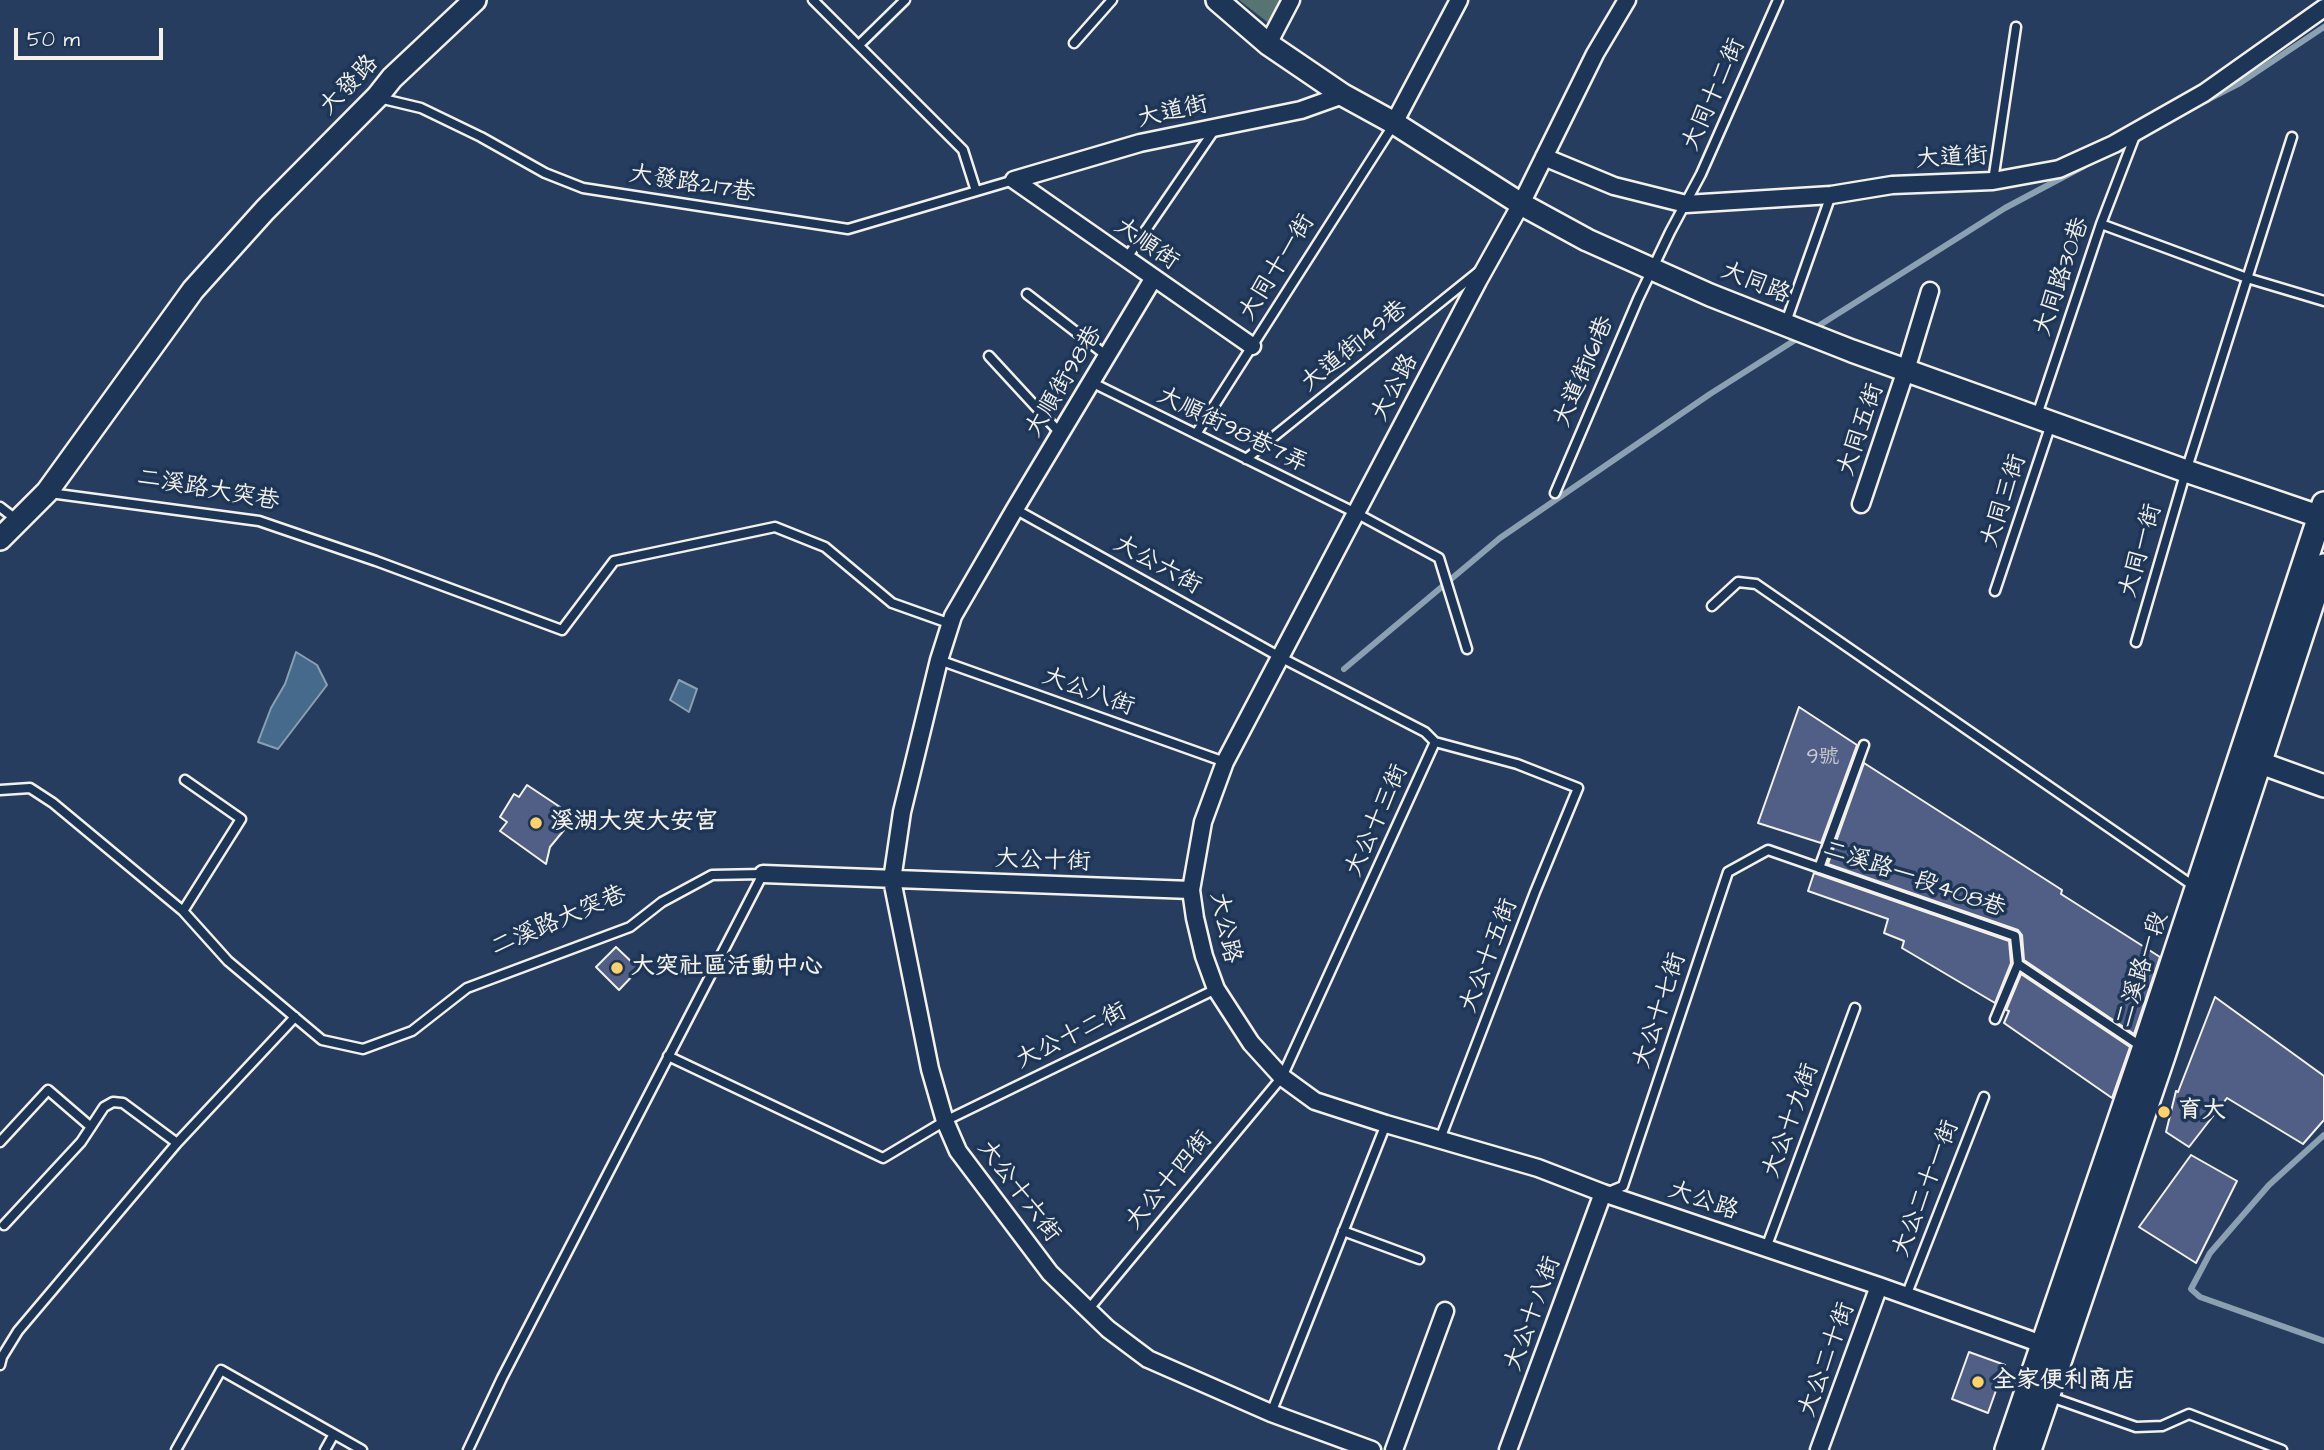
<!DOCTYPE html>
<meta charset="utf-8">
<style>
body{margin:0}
#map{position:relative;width:2324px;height:1450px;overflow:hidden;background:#273d60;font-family:"Architects Daughter",sans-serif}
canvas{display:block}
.scale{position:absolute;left:14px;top:28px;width:149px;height:32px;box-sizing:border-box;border:4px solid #f4f1e8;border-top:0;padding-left:9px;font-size:21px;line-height:24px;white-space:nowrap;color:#f4f1e8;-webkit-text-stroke:5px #1d3557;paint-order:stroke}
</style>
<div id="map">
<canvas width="2324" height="1450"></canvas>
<div class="scale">50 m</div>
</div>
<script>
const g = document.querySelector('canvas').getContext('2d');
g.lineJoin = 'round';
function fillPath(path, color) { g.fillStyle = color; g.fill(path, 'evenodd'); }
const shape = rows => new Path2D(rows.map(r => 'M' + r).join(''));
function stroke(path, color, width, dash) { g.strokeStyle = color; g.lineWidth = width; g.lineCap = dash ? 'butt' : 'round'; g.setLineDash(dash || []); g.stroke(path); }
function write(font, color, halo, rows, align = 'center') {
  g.font = font + ' "Architects Daughter","LXGW WenKai TC",sans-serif'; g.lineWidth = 7; g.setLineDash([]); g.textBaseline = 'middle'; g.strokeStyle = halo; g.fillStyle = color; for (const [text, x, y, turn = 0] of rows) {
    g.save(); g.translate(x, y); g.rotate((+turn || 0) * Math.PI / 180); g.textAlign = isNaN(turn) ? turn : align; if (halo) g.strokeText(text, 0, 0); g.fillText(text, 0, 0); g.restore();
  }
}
fillPath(shape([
 [1239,0,1285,0,1271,25]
]), '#577472');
const water = shape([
 [296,652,317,665,327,685,278,749,258,742,271,708,285,684,296,652],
 [679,680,697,689,689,712,670,700,679,680]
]);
fillPath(water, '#456a8c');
stroke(water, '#8ba0b1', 2);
stroke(shape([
 [2205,101,2240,83,2324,27],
 [1812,330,2005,208,2084,166],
 [1344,669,1500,538,1710,394,1803,335],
 [2324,1135,2269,1185,2210,1253,2191,1289,2200,1297,2324,1341]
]), '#8ba0b1', 6);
const building = shape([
 [1799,707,1857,745,1821,843,1758,823,1799,707],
 [1864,763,2062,890,2061,894,2160,957,2134,1034,2024,960,2022,935,2018,930,1828,864,1864,763],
 [527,785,560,807,556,815,569,824,550,847,546,864,500,831,507,822,500,817,514,794,519,797,527,785],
 [1814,873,2009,941,2011,963,1995,1003,1902,948,1904,941,1884,933,1888,919,1808,891,1814,873],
 [616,947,639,969,619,990,596,967,616,947],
 [2021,974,2130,1047,2112,1098,2004,1023,2009,1011,2006,1010,2021,974],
 [2215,997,2324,1076,2324,1120,2303,1144,2227,1098,2189,1147,2166,1132,2176,1091,2178,1092,2215,997],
 [2191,1155,2237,1181,2196,1263,2139,1227,2191,1155],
 [1969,1352,2005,1365,1988,1413,1952,1399,1969,1352]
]);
fillPath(building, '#515f86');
stroke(building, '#f4f1e8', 2);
const service = shape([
 [813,0,963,150,976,191],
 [1074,43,1112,0],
 [859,45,905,0],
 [379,98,421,108,481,137,545,173,583,188,848,229,1014,180],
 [1993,181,2016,27],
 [2101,224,2247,278,2324,301],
 [1126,259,1215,129],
 [1027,294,1107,356],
 [1786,322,1831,195],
 [989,356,1060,433],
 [1091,382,1356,513,1439,558,1467,649],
 [2037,415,2101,224,2136,133],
 [1196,434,1394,124],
 [1246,459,1478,272],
 [50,493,259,521,376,561,562,630,614,561,775,527,825,547,892,603,951,624],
 [1555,493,1638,299,1670,232,1701,174,1778,0],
 [0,507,17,520],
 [1015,509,1280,657,1425,732,1435,742,1282,1077,1088,1310],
 [1995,591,2051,424],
 [1712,606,1738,582,1756,584,2195,887],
 [2136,642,2186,471,2292,137],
 [939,660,1225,762],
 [1435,742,1517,764,1578,788,1535,892,1440,1139],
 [0,790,30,788,53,803,183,911,228,961,322,1040,363,1049,412,1031,467,988,630,927,662,902,712,875,763,874,502,1378,468,1450],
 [1819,868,1864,745],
 [183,911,241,819,185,780],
 [1995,1019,2018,964],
 [668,1056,883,1158,945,1121,1216,989],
 [0,1142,48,1090,91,1127],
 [1606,1193,1623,1186,1728,872,1768,850,2015,936,2018,964,2142,1047],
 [4,1225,81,1142,104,1107,113,1102,123,1103,177,1143],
 [1343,1231,1419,1259],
 [1766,1248,1855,1008],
 [1906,1296,1984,1097],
 [0,1365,2,1357,18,1331,177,1143,295,1017],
 [2048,1396,2136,1427,2162,1426,2189,1414,2282,1450],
 [1271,1413,1386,1124],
 [176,1450,221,1370,362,1450],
 [325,1450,334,1434]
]);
const minor = shape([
 [1627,0,1595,54,1521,204,1478,281,1225,762,1203,822,1191,890,1195,918,1204,956,1216,989,1251,1043,1282,1077,1315,1101,1386,1124,1538,1168,1603,1193,1879,1286,2053,1348],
 [1268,44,1291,0],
 [1394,123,1459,0],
 [1544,157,1614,186,1686,204,1831,195,1892,185,1993,181,2059,169,2114,144,2204,93,2324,8],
 [1014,180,1140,143,1301,110,1343,95],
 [1014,180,1252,346],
 [1153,279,1015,509,953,616,939,660,902,812,892,880,930,1069,945,1121,958,1151,1050,1273,1108,1329,1148,1359,1271,1413,1372,1450],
 [1861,504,1906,370,1930,291],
 [763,874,1191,890],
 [1394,1450,1445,1311],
 [1508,1450,1603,1193],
 [1819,1450,1879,1286]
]);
const tertiary = shape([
 [1217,0,1268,44,1343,95,1394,123,1521,204,1587,240,1710,295,1852,351,2186,471,2324,518],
 [0,539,47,492,193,290,265,210,377,97,392,78,475,0],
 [2244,757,2324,786]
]);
const secondary = shape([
 [2007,1450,2144,1049,2324,504],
 [2029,1450,2163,1056,2324,566]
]);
stroke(service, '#f4f1e8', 13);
stroke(minor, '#f4f1e8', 21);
stroke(tertiary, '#f4f1e8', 26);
stroke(secondary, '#f4f1e8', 28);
stroke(service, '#1d3557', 8);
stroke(minor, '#1d3557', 16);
stroke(tertiary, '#1d3557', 21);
stroke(secondary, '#1d3557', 23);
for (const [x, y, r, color] of [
 [536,823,7,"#ffd166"],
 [617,968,7,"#ffd166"],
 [2164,1112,7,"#ffd166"],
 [1978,1382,7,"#ffd166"]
]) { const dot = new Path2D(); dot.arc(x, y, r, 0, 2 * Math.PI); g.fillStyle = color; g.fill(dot); stroke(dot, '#1d3557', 2.5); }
write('21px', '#cbccd0', null, [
 ["9號",1823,759]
]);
write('24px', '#f4f1e8', '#1d3557', [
 ["大發路",350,86,-46],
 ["大同十二街",1715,95,-66],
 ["大道街",1173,113,-13],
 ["大道街",1952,159,-3],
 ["大發路217巷",692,185,9],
 ["大順街",1146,245,35],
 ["大同十一街",1278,268,-58],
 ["大同路30巷",2063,277,-71],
 ["大同路",1755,284,22],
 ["大道街149巷",1355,347,-39],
 ["大道街161巷",1585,372,-67],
 ["大順街98巷",1065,382,-59],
 ["大公路",1396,388,-62],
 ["大同五街",1862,430,-71],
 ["大順街98巷7弄",1232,431,26],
 ["二溪路大突巷",208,491,10],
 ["大同三街",2005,501,-72],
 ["大同一街",2142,551,-74],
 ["大公六街",1157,566,29],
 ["大公八街",1088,693,20],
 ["大公十三街",1378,821,-66],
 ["大公十街",1043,862,2],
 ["二溪路一段408巷",1914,880,19],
 ["二溪路大突巷",559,922,-23],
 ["大公路",1224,928,78],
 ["大公十五街",1490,956,-69],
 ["二溪路一段",2143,970,-72],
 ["大公十七街",1661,1011,-72],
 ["大公十二街",1072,1037,-26],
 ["大公十九街",1792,1121,-70],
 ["大公十四街",1170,1181,-50],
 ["大公二十一街",1927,1189,-69],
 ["大公十六街",1018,1192,53],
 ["大公路",1703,1202,19],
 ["大公十八街",1534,1314,-70],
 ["大公二十街",1828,1360,-70]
]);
write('bold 24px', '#f4f1e8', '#1d3557', [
 ["溪湖大突大安宮",550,823],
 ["大突社區活動中心",631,968],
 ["育大",2178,1112],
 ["全家便利商店",1992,1382]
], 'left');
</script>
